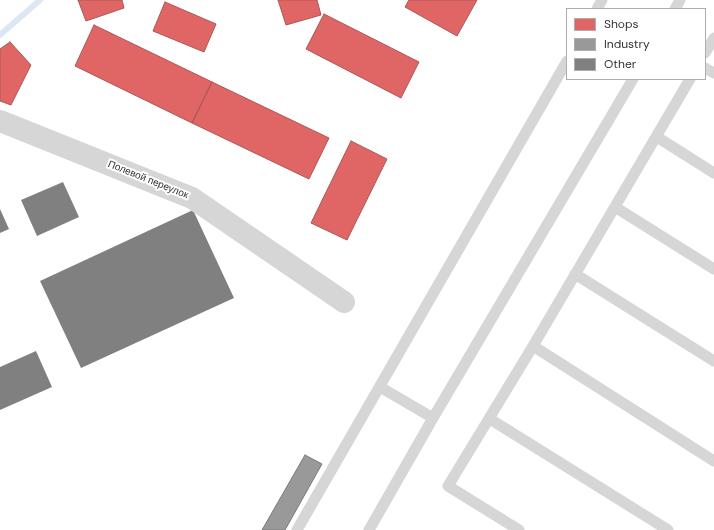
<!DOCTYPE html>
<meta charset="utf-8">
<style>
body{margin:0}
#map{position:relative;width:714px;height:530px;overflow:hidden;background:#fff;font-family:"DM Sans",sans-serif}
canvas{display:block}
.legend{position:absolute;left:566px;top:8px;width:140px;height:72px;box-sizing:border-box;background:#fff;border:1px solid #adadad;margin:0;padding:5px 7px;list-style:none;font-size:12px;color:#323232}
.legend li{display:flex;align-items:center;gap:8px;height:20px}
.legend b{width:20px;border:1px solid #adadad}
</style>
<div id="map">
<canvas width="714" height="530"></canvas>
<ul class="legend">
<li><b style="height:11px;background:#e06666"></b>Shops</li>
<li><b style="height:11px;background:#999"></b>Industry</li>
<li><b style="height:11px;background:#808080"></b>Other</li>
</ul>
</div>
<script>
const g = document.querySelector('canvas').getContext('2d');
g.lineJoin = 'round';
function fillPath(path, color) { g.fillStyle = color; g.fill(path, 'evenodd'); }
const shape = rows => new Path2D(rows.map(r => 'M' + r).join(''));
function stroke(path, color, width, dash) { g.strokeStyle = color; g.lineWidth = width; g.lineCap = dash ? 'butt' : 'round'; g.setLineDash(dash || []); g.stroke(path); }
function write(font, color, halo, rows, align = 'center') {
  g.font = font + ' "DM Sans",sans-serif'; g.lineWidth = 4; g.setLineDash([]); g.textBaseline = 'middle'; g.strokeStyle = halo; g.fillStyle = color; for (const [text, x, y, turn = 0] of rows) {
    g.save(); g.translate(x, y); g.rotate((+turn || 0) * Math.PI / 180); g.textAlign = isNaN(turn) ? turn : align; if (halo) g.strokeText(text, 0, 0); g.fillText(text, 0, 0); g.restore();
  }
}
const shops = shape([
 [78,0,122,0,124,8,86,21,78,0],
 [278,0,317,0,321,15,286,25,278,0],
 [409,0,477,0,457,36,405,7,409,0],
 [165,2,216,24,204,52,153,31,165,2],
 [324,14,419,62,401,98,306,49,324,14],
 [94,25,212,82,192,123,75,66,94,25],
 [10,42,31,65,11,105,0,101,0,49,10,42],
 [212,82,329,138,309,179,192,123,212,82],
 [351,141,387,159,347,240,311,223,351,141]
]);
fillPath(shops, '#e06666');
stroke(shops, '#ac5656', 1);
const industry = shape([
 [305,455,322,464,285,530,262,530,305,455]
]);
fillPath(industry, '#999');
stroke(industry, '#7a7a7a', 1);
stroke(shape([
 [0,35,40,0]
]), '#dde7f3', 6);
fillPath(shape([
 [63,182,79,217,37,236,21,200],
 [0,209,9,229,0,233],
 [193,210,234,298,81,368,40,281],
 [36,351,52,387,0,410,0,367]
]), '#808080');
stroke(shape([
 [597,9,602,0],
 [675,9,680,0],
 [705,53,714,38],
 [705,68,714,73],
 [657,137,714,173],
 [615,207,714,269],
 [575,274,714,361],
 [533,346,714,461],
 [380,387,433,418],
 [490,419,668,530],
 [297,530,567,61],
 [369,530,433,418,633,79],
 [519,530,448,486,533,346,690,79]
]), '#d6d6d6', 11);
stroke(shape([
 [0,121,192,198,344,302]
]), '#d6d6d6', 22);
write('10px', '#323232', '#fff', [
 ["Полевой переулок",148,180,22]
]);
</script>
